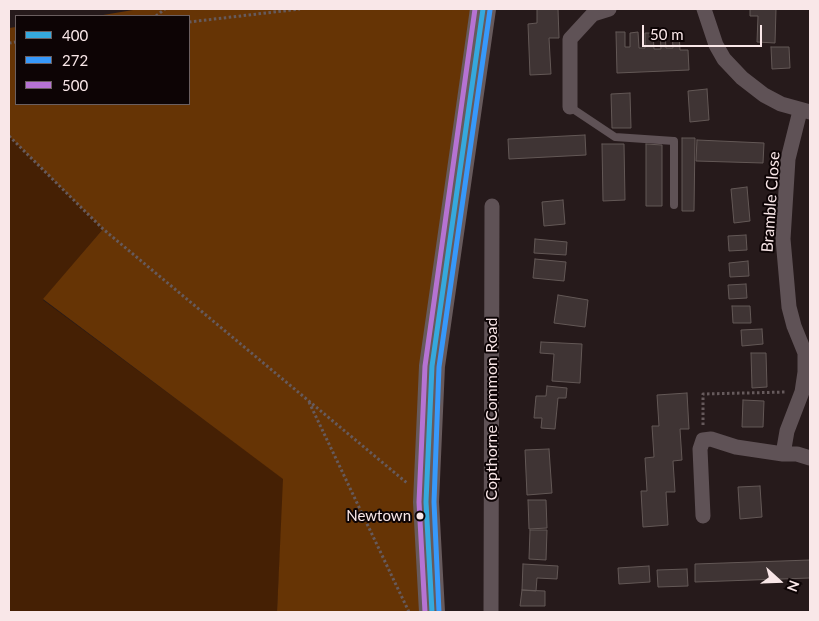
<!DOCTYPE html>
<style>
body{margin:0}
#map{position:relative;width:819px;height:621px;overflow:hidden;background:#261a1b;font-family:Lato,sans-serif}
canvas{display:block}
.frame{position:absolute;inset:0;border:10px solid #f9e7e8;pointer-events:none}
.legend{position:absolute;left:15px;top:15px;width:175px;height:90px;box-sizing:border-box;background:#0d0405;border:1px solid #6b5f60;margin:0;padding:6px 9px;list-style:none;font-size:15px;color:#f9e7e8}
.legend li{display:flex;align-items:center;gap:10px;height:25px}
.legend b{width:25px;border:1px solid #6b5f60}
.north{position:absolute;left:754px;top:556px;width:50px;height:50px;-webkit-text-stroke:4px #0d0405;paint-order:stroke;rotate:110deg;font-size:14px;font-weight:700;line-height:20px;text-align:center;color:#f9e7e8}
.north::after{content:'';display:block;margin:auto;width:18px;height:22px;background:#f9e7e8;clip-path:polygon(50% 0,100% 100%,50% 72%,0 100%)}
.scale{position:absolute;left:642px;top:25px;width:120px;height:22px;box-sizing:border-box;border:2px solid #f9e7e8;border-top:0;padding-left:6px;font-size:15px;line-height:18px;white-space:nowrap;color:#f9e7e8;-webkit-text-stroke:4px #0d0405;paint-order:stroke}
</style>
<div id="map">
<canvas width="819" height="621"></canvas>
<div class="frame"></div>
<ul class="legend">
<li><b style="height:6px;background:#35a9de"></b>400</li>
<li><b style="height:6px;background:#3799fb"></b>272</li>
<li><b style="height:6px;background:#b673d3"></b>500</li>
</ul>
<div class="north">N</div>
<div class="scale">50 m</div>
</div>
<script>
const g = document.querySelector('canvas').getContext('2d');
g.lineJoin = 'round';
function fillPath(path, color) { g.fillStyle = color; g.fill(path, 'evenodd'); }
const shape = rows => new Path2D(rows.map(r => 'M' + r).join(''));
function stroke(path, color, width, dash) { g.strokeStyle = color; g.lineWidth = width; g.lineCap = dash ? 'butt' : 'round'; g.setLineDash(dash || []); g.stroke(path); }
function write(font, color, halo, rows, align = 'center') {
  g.font = font + ' Lato,sans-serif'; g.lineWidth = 4; g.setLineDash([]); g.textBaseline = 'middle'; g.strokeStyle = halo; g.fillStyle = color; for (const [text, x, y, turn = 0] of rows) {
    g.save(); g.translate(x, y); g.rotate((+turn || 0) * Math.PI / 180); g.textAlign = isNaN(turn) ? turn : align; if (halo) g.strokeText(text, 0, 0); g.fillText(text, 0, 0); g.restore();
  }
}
fillPath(shape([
 [9,136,103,229,43,300,284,479,277,612,9,612]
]), '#452004');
fillPath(shape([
 [139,9,483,9,432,366,432,612,277,612,283,479,43,299,103,229,9,136,9,28,16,27,16,104,189,104,189,16,97,16]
]), '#663405');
const building = shape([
 [537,9,558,9,559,38,549,38,551,74,530,75,528,24,537,23,537,9],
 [750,9,776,9,775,43,757,42,758,16,750,16,750,9],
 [616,32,625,32,625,47,630,47,630,33,638,32,639,48,645,48,645,33,653,33,654,49,661,49,660,33,665,33,666,48,673,48,672,32,679,32,680,50,688,50,689,70,617,73,616,32],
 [771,47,789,47,790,68,772,69,771,47],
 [707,89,709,120,690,122,688,91,707,89],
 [630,93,631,128,612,128,611,94,630,93],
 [585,135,586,155,509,159,508,139,585,135],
 [682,138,695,138,694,211,682,211,682,138],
 [697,140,764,143,763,163,696,161,697,140],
 [602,144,624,144,625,200,603,201,602,144],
 [646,144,662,145,662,206,646,206,646,144],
 [747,187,750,221,734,223,731,189,747,187],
 [563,200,565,224,544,226,542,202,563,200],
 [746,235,747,250,729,251,728,236,746,235],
 [535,239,567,242,566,255,534,253,535,239],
 [535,259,566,262,564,281,533,278,535,259],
 [748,261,749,276,730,277,729,263,748,261],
 [746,284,747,298,729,299,728,285,746,284],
 [558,295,588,300,585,327,554,323,558,295],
 [732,306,750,306,751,323,733,323,732,306],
 [762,329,763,344,742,346,741,330,762,329],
 [541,342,582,344,580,383,552,381,554,354,540,353,541,342],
 [751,353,766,353,767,387,752,388,751,353],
 [547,386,567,388,566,398,558,398,555,429,541,428,542,418,534,418,536,396,546,396,547,386],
 [687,393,689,429,680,429,682,460,673,461,675,492,666,492,668,525,643,527,641,491,647,491,645,458,654,457,652,426,659,426,657,395,687,393],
 [743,400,764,401,763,427,742,427,743,400],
 [549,449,552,493,527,495,525,450,549,449],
 [760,486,762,517,740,519,738,487,760,486],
 [528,500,546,500,547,528,529,529,528,500],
 [530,530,547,530,546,560,529,559,530,530],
 [810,560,810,578,695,582,695,564,810,560],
 [523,564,558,566,557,579,537,578,536,591,522,590,523,564],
 [649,566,650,582,619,584,618,568,649,566],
 [687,569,688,586,658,587,657,570,687,569],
 [522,590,545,591,545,606,520,606,522,590]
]);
fillPath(building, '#3f3434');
stroke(building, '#635856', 1);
stroke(shape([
 [156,16,165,9],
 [189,22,300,9],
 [9,43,16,42],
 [9,136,103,229,407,483],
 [309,402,409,612],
 [703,425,703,394,786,392]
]), '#665a5c', 3, [2.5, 2.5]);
stroke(shape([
 [570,107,615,137,674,141,674,205]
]), '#5f5256', 8);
stroke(shape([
 [704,9,716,45,724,59,742,78,764,95,781,104,810,112],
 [570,107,570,39,593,14,609,9],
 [783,454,787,431,802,392,805,372,805,353,794,326,789,307,783,239,788,159,800,111],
 [703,516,700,449,703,440,711,439,736,447,783,454,797,454,810,458],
 [491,612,492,206]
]), '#5f5256', 15);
stroke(shape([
 [432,612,426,502,432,366,483,9]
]), '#675a5c', 26);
stroke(shape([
 [432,612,426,502,432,366,483,9]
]), '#35a9de', 5);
stroke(shape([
 [439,612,434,502,439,367,490,10]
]), '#3799fb', 5);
stroke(shape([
 [425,612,419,502,425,366,475,9]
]), '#b673d3', 5);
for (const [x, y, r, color] of [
 [420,516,4.5,"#f9e7e8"]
]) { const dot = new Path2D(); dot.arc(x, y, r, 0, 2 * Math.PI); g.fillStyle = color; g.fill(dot); stroke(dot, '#0d0405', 2); }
write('15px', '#f9e7e8', '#0d0405', [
 ["Newtown",411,516]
], 'right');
write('16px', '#f9e7e8', '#0d0405', [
 ["Bramble Close",771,202,-86],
 ["Copthorne Common Road",492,409,-90]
]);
</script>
